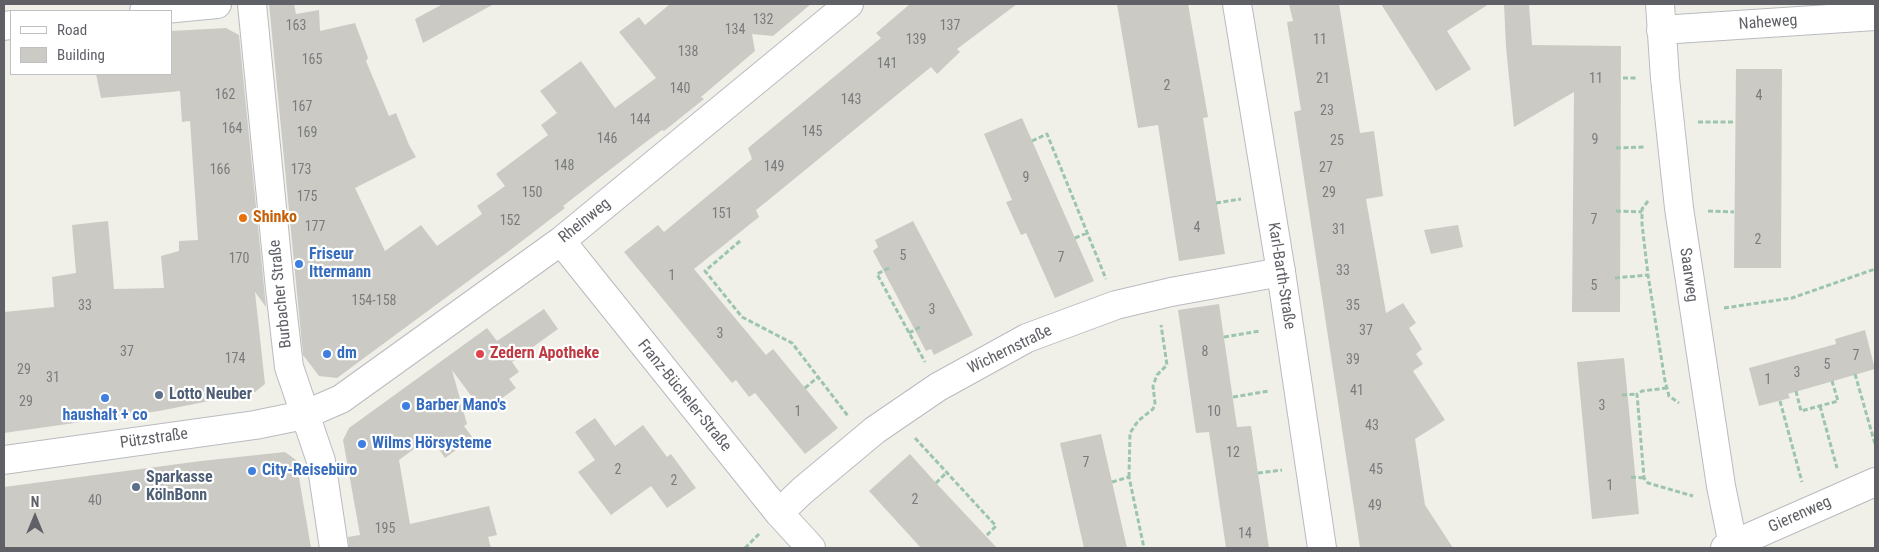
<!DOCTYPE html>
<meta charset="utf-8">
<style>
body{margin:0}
#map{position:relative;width:1879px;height:552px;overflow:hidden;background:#f0f0e8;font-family:"Roboto Condensed",sans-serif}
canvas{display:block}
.frame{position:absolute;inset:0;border:5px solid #5f6167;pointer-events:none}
.legend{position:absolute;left:10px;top:10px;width:162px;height:65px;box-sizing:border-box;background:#fff;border:1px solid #bfc0c2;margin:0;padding:6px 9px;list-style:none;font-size:15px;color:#5f6167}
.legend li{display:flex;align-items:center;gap:10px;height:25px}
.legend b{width:25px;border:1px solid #bfc0c2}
.north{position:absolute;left:10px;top:492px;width:50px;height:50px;-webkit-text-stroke:4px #fff;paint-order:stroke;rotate:0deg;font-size:14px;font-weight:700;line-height:20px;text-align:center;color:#5f6167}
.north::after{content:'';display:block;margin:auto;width:18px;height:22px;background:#5f6167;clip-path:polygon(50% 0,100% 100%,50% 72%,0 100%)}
</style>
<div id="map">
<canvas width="1879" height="552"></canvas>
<div class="frame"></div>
<ul class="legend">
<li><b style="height:6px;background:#fff"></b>Road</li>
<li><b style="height:14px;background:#cccac4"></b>Building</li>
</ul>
<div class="north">N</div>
</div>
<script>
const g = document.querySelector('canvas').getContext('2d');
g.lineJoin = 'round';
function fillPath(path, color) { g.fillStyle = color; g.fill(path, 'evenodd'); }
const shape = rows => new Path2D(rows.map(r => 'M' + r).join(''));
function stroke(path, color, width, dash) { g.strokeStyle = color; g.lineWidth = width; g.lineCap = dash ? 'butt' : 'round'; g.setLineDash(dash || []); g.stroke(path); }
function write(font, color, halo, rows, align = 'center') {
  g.font = font + ' "Roboto Condensed",sans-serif'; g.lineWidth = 4.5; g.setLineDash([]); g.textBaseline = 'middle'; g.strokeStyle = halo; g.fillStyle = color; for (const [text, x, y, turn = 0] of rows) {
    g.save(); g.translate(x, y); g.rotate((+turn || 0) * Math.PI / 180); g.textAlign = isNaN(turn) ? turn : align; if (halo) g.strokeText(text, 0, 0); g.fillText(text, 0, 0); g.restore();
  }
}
fillPath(shape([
 [269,4,294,4,296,14,319,10,320,31,355,23,368,58,366,61,389,116,396,113,409,145,416,157,355,188,385,251,421,225,437,246,482,214,477,206,505,186,496,174,548,135,541,125,557,113,540,91,581,61,615,108,656,78,619,32,639,17,645,25,670,4,811,4,773,36,752,34,755,51,701,97,704,99,664,131,662,130,642,145,563,206,565,208,509,251,337,378,319,376,303,355],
 [443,4,494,4,423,43,415,19],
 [910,4,1017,4,957,49,960,52,937,74,931,67,771,198,756,210,759,217,694,269,766,355,773,349,838,428,805,454,755,393,749,397,736,380,732,383,624,252,658,225,664,232,752,159,748,148,881,38,876,33],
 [1117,4,1188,4,1208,117,1203,118,1225,254,1179,261,1158,125,1138,128],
 [1289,4,1339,4,1360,133,1374,131,1383,196,1366,199,1386,313,1403,303,1416,323,1409,328,1422,349,1416,354,1423,364,1413,371,1445,420,1415,439,1425,505,1453,548,1360,548,1294,112,1301,110,1287,22,1293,21],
 [1381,4,1489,4,1447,31,1471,69,1436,91],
 [1504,4,1529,4,1532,45,1621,46,1620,312,1572,312,1574,92,1514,127,1506,47],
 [226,28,239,35,266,307,255,292,265,384,255,392,159,411,4,433,4,312,54,307,52,277,76,273,72,225,108,221,114,289,164,288,161,256,179,251,179,241,198,240,190,121,182,122,180,91,171,92,171,31],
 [1736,69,1782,69,1781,268,1734,268],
 [96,74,171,74,171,92,101,98],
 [1022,118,1094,281,1055,298,1026,233,1021,235,1006,202,1012,200,984,134],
 [913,221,973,335,934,355,931,349,926,351,873,251,878,247,875,240],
 [1458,225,1463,247,1431,254,1424,230],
 [1219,304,1237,427,1251,426,1269,548,1226,548,1209,432,1196,433,1178,310],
 [544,309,558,329,512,362,519,372,509,379,516,388,483,412,452,370,467,424,464,426,473,438,445,458,432,439,431,440,429,438,399,460,410,524,489,506,497,535,488,537,491,548,349,548,348,537,360,535,343,440,349,428,487,328,497,341],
 [1865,330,1875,369,1788,394,1790,398,1759,406,1749,368,1836,344,1835,339],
 [1624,358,1639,514,1592,519,1577,362],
 [595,418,615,446,643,425,667,457,671,454,696,488,667,508,651,486,611,515,578,472,595,460,575,432],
 [1101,434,1112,482,1127,548,1084,548,1060,443],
 [285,452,296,460,311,548,4,548,4,487,201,461],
 [910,454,936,483,997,548,921,548,869,491]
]), '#cccac4');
const minor = shape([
 [252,4,280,289,289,367,321,461,334,548],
 [1660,4,1665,78,1679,208,1721,486,1733,545],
 [144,11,217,4],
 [4,26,11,25],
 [1661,30,1875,16],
 [561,241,779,513,811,548],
 [4,460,255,425,304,415,341,399,561,241,849,4],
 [779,513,802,491,875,430,938,387,1027,338,1116,305,1171,292,1281,272],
 [1725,548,1875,482]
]);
const tertiary = shape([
 [1237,4,1281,272,1322,548]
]);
stroke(minor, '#babbc0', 30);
stroke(tertiary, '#babbc0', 30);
stroke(shape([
 [1623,78,1637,78],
 [1698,122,1735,122],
 [1032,141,1047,134,1106,279],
 [1616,148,1644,147],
 [1648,201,1642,209,1642,224,1648,275,1665,381,1669,396,1679,403],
 [1216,203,1241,199],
 [1616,211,1642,212],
 [1708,211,1734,212],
 [1075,238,1087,233],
 [740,241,705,271,742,317,792,343,848,416],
 [889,268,877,274,925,362],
 [1615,278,1648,275],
 [1724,308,1792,298,1875,269],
 [909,333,920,327],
 [1224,337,1260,331],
 [1855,374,1875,444],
 [805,388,818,377],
 [1667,388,1642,391,1637,394,1644,478,1648,483,1693,496],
 [1796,391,1801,411,1838,401,1832,381],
 [1622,395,1637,394],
 [1233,397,1269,391],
 [1780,401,1802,482],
 [1820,406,1837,468],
 [915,438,996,526,986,536],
 [1258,473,1282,470],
 [1129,477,1130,433,1138,421,1153,409,1155,403,1153,386,1157,375,1167,365,1161,325],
 [1631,477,1644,478],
 [1112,482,1129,477,1144,548],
 [936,483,947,472],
 [745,548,759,534]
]), '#9dc5ae', 3, [5, 2.5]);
stroke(minor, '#fff', 28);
stroke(tertiary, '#fff', 28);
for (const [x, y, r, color] of [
 [243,218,5,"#e8710a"],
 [299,264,5,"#3f7fe0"],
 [327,354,5,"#3f7fe0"],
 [480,354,5,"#e0444e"],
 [159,395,5,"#5c6f8a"],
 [105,398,5,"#3f7fe0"],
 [406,406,5,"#3f7fe0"],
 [362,444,5,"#3f7fe0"],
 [252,471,5,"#3f7fe0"],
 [136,487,5,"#5c6f8a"]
]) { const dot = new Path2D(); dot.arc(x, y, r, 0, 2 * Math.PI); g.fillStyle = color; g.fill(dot); stroke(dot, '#fff', 2); }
write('14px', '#7a7b7e', null, [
 ["132",763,20],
 ["163",296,26],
 ["137",950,26],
 ["134",735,30],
 ["139",916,40],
 ["11",1320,40],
 ["138",688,52],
 ["165",312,60],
 ["141",887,64],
 ["21",1323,79],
 ["11",1596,79],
 ["2",1167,86],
 ["140",680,89],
 ["162",225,95],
 ["4",1759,96],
 ["143",851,100],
 ["167",302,107],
 ["23",1327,111],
 ["144",640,120],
 ["164",232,129],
 ["145",812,132],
 ["169",307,133],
 ["146",607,139],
 ["9",1595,140],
 ["25",1337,141],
 ["148",564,166],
 ["149",774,167],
 ["27",1326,168],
 ["166",220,170],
 ["173",301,170],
 ["9",1026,178],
 ["150",532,193],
 ["29",1329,193],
 ["175",307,197],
 ["151",722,214],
 ["7",1594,220],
 ["152",510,221],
 ["177",315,227],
 ["4",1197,228],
 ["31",1339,230],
 ["2",1758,240],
 ["5",903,256],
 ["7",1061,258],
 ["170",239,259],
 ["33",1343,271],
 ["1",672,276],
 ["5",1594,286],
 ["154-158",374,301],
 ["33",85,306],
 ["35",1353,306],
 ["3",932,310],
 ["37",1366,331],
 ["3",720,334],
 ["37",127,352],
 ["8",1205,352],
 ["7",1856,356],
 ["174",235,359],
 ["39",1353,360],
 ["5",1827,365],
 ["29",24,370],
 ["3",1797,373],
 ["31",53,378],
 ["1",1768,380],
 ["41",1357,391],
 ["29",26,402],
 ["3",1602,406],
 ["1",798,412],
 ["10",1214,412],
 ["43",1372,426],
 ["12",1233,453],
 ["7",1086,463],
 ["2",618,470],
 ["45",1376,470],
 ["2",674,481],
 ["1",1610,486],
 ["2",915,500],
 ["40",95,501],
 ["49",1375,506],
 ["195",385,529],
 ["14",1245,534]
]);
write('16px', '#5f6167', '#fff', [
 ["Naheweg",1768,23,-4],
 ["Rheinweg",585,221,-39],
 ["Saarweg",1688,275,82],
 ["Karl-Barth-Straße",1281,276,81],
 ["Burbacher Straße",281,294,-96],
 ["Wichernstraße",1010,350,-26],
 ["Franz-Bücheler-Straße",684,396,51],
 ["Pützstraße",154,439,-8],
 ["Gierenweg",1800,515,-24]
]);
write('bold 16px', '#c56008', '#fff', [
 ["Shinko",253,218]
], 'left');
write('bold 16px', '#366cbe', '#fff', [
 ["Friseur",309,255],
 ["Ittermann",309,273],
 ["dm",337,354],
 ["Barber Mano's",416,406],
 ["haushalt + co",105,416,"center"],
 ["Wilms Hörsysteme",372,444],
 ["City-Reisebüro",262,471]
], 'left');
write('bold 16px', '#be3a42', '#fff', [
 ["Zedern Apotheke",490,354]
], 'left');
write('bold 16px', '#4e5e75', '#fff', [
 ["Lotto Neuber",169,395],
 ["Sparkasse",146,478],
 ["KölnBonn",146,496]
], 'left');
</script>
